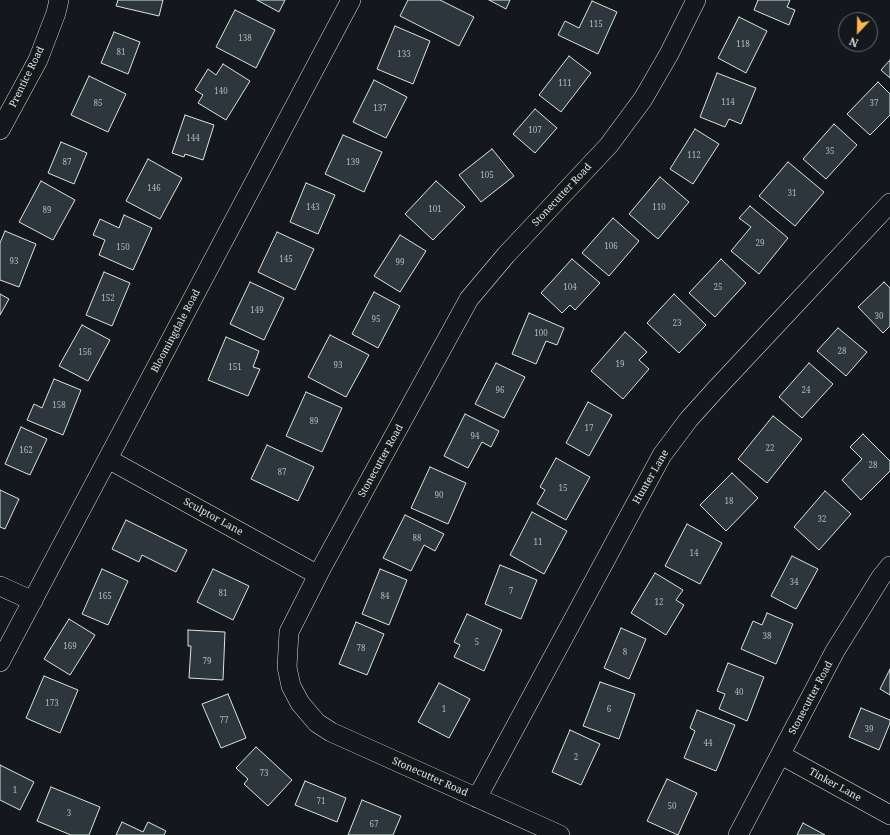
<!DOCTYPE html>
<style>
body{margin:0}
#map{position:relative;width:890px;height:835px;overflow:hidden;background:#14181c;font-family:"Noto Serif",serif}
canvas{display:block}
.north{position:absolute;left:838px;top:12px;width:40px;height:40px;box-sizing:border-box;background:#14181c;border:1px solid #626a69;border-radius:50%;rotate:202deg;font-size:11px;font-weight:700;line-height:16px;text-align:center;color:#d8e6dc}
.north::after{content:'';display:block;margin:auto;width:14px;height:18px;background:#ffb74d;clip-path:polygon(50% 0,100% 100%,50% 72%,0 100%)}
</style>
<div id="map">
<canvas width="890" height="835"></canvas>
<div class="north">N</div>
</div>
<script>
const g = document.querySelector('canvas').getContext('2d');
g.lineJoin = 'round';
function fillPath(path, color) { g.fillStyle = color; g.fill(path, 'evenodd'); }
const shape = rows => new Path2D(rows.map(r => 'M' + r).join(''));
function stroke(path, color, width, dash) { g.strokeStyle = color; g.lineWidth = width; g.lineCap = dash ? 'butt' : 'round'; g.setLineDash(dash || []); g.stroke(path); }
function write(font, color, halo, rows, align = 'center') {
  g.font = font + ' "Noto Serif",serif'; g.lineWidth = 3; g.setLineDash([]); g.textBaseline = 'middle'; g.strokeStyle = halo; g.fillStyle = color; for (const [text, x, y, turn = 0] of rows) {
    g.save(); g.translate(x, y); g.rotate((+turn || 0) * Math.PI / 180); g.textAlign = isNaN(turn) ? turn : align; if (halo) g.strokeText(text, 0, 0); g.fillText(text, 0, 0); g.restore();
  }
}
const building = shape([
 [118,0,163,0,159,16,116,6,118,0],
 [257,0,285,0,279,12,257,0],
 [408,0,440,0,474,17,459,46,400,16,408,0],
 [489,0,510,0,506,9,489,0],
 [758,0,790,0,787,7,795,10,789,25,754,10,758,0],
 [592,1,617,12,598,54,558,35,565,21,579,28,592,1],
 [235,10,275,30,256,68,216,47,235,10],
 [739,17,767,31,746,73,718,58,739,17],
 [395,26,430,41,413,84,377,69,395,26],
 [114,32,140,42,128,74,101,63,114,32],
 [569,56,591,73,561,112,539,95,569,56],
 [890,60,890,78,881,70,890,60],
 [223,64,250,81,226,120,198,103,203,95,195,90,208,69,216,75,223,64],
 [717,73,756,88,741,124,729,119,725,127,700,117,717,73],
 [89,76,126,94,108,132,71,115,89,76],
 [374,80,407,97,386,138,353,122,374,80],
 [878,82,890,94,890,115,870,135,847,114,878,82],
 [535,109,557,128,535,153,513,134,535,109],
 [185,115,214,125,203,160,185,154,184,157,172,153,185,115],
 [834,124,857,145,826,179,803,159,834,124],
 [695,129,719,144,693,184,670,169,695,129],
 [343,135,382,152,364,192,325,174,343,135],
 [61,142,87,153,74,184,48,173,61,142],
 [492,149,514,176,481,202,459,175,492,149],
 [148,159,182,178,160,219,126,201,148,159],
 [788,162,824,192,795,226,759,196,788,162],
 [660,177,689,202,658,239,629,214,660,177],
 [41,181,75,200,53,240,19,222,41,181],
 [436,181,465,207,433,240,405,214,436,181],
 [306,183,335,195,318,234,290,222,306,183],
 [750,206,788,238,759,274,731,251,751,227,739,218,750,206],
 [124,215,152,228,133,270,99,255,105,240,93,235,100,219,119,228,124,215],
 [613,218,639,241,609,276,582,253,613,218],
 [5,231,36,244,19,287,0,280,0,243,5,231],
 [277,232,314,249,295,290,258,272,277,232],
 [400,235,426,251,400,292,374,276,400,235],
 [572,259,600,283,575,310,570,305,562,313,541,293,572,259],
 [721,259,746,283,715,317,689,293,721,259],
 [104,272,130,283,112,326,86,315,104,272],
 [250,282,284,298,264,340,230,324,250,282],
 [884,282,890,288,890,326,883,333,858,307,884,282],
 [374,292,400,306,378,348,352,334,374,292],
 [0,294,9,299,0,315,0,294],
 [674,294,706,325,679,353,647,323,674,294],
 [529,313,564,328,557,345,546,341,536,364,512,354,529,313],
 [82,325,110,340,88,381,59,366,82,325],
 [838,328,867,352,846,376,817,351,838,328],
 [625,332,647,352,639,360,649,369,623,399,591,371,625,332],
 [330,335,369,355,346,397,308,377,330,335],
 [226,337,259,351,253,367,260,369,248,396,208,380,226,337],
 [496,363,525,377,504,418,475,404,496,363],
 [809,363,833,384,802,418,779,397,809,363],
 [54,379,81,390,63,435,27,420,34,404,42,408,54,379],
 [306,392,342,408,322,452,286,436,306,392],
 [588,402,612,415,589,456,566,443,588,402],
 [465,414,499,431,491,447,482,442,468,468,444,456,465,414],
 [773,416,802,439,767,483,738,459,773,416],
 [21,427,47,439,30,475,5,464,21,427],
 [863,434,890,461,890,471,861,500,842,480,862,459,850,447,863,434],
 [267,445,314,467,298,501,251,479,267,445],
 [556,458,590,477,566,520,537,504,545,490,540,487,556,458],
 [430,467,466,483,448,524,411,508,430,467],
 [732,473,758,498,726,531,700,505,732,473],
 [0,490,19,499,5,529,0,527,0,490],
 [825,491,851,514,819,550,794,527,825,491],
 [532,512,567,531,544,574,510,555,532,512],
 [405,515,444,534,435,551,424,545,411,571,383,558,405,515],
 [126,520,187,550,176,572,142,555,139,562,112,549,126,520],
 [687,524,722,543,700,584,665,566,687,524],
 [792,556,818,569,796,609,771,596,792,556],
 [500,565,537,580,521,619,485,604,500,565],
 [102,569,128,581,108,625,82,614,102,569],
 [213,569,249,586,233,620,197,602,213,569],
 [380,569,407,580,389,625,362,614,380,569],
 [655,573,683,590,676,600,684,605,666,635,631,613,655,573],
 [767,613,793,624,776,664,741,649,753,621,762,625,767,613],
 [467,614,502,630,484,671,454,657,460,645,454,642,467,614],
 [69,619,95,635,70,675,44,659,69,619],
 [356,622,384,634,367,675,339,664,356,622],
 [621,628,646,639,629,679,604,668,621,628],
 [188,630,225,632,223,680,189,678,191,646,188,646,188,630],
 [728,663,764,677,747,721,719,709,725,694,717,691,728,663],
 [890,669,890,695,880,689,890,669],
 [44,676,78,690,60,733,26,718,44,676],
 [600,682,635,694,619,739,583,726,600,682],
 [439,683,470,699,449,738,418,722,439,683],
 [228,694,246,738,221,748,202,704,228,694],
 [861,708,890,720,890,723,879,750,849,737,861,708],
 [697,710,735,725,716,771,684,758,695,731,690,728,697,710],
 [570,730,600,744,581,785,552,772,570,730],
 [256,747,292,780,268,806,244,784,248,779,236,768,256,747],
 [0,765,34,782,20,810,0,800,0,765],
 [667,779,697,793,678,835,647,821,667,779],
 [305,781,346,798,337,822,295,805,305,781],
 [51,787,100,807,89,835,71,835,37,821,51,787],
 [362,800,401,816,393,835,348,835,362,800],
 [122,822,143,832,148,822,166,831,164,835,116,835,122,822],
 [803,823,825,835,797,835,803,823]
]);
fillPath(building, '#2c363c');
stroke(building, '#d8e6dc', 1);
const minor = shape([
 [0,130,38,60,56,13,59,0],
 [108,459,318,575],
 [0,586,33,601],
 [0,662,351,0],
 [781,755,890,815],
 [477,798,662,455,689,419,717,388,890,203],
 [560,835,331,732,317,723,300,703,291,686,287,667,289,632,322,567,469,299,506,255,609,145,643,99,669,54,696,0],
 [738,835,835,651,881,577,890,566]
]);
stroke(minor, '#d8e6dc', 20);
stroke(minor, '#14181c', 19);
write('8px', '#adbab4', null, [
 ["115",596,25],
 ["138",245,39],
 ["118",743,45],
 ["81",121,53],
 ["133",404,55],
 ["111",565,84],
 ["140",221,92],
 ["114",728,103],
 ["85",98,104],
 ["37",874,104],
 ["137",380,109],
 ["107",535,131],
 ["144",193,139],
 ["35",830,152],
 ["112",694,156],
 ["87",67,163],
 ["139",353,163],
 ["105",487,176],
 ["146",154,189],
 ["31",792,194],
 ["143",313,208],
 ["110",659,208],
 ["101",435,210],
 ["89",47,211],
 ["29",760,244],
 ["106",611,247],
 ["150",123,248],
 ["145",286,260],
 ["93",14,262],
 ["99",400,263],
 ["104",570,288],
 ["25",718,288],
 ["152",108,299],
 ["149",257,311],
 ["30",879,317],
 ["95",376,320],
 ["23",677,324],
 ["100",541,334],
 ["28",842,352],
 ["156",85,353],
 ["19",620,365],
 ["93",338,366],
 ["151",235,368],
 ["96",500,391],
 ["24",806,391],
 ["158",59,406],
 ["89",314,422],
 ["17",589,429],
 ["94",475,437],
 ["22",770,449],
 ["162",26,451],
 ["28",873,466],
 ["87",282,473],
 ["15",563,489],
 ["90",439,496],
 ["18",729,502],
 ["32",822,520],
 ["88",417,539],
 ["11",538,543],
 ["14",694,554],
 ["34",794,583],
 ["7",511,592],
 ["81",223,594],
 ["165",105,597],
 ["84",385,597],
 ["12",659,603],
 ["38",767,637],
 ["5",477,643],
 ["169",70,647],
 ["78",361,649],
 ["8",625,653],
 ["79",207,662],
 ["40",739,693],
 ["173",52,704],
 ["1",444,710],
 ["6",609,710],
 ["77",224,721],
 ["39",869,730],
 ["44",708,744],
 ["2",576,758],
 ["73",264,774],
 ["1",15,791],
 ["71",321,802],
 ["50",672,807],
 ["3",69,814],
 ["67",374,825]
]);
write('10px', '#d8e6dc', '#14181c', [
 ["Prentice Road",27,77,-64],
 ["Stonecutter Road",562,195,-47],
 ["Bloomingdale Road",176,331,-62],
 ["Stonecutter Road",381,461,-61],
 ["Hunter Lane",651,477,-60],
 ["Sculptor Lane",213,517,29],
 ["Stonecutter Road",811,698,-62],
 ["Stonecutter Road",430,777,24],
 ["Tinker Lane",835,785,29]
]);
</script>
